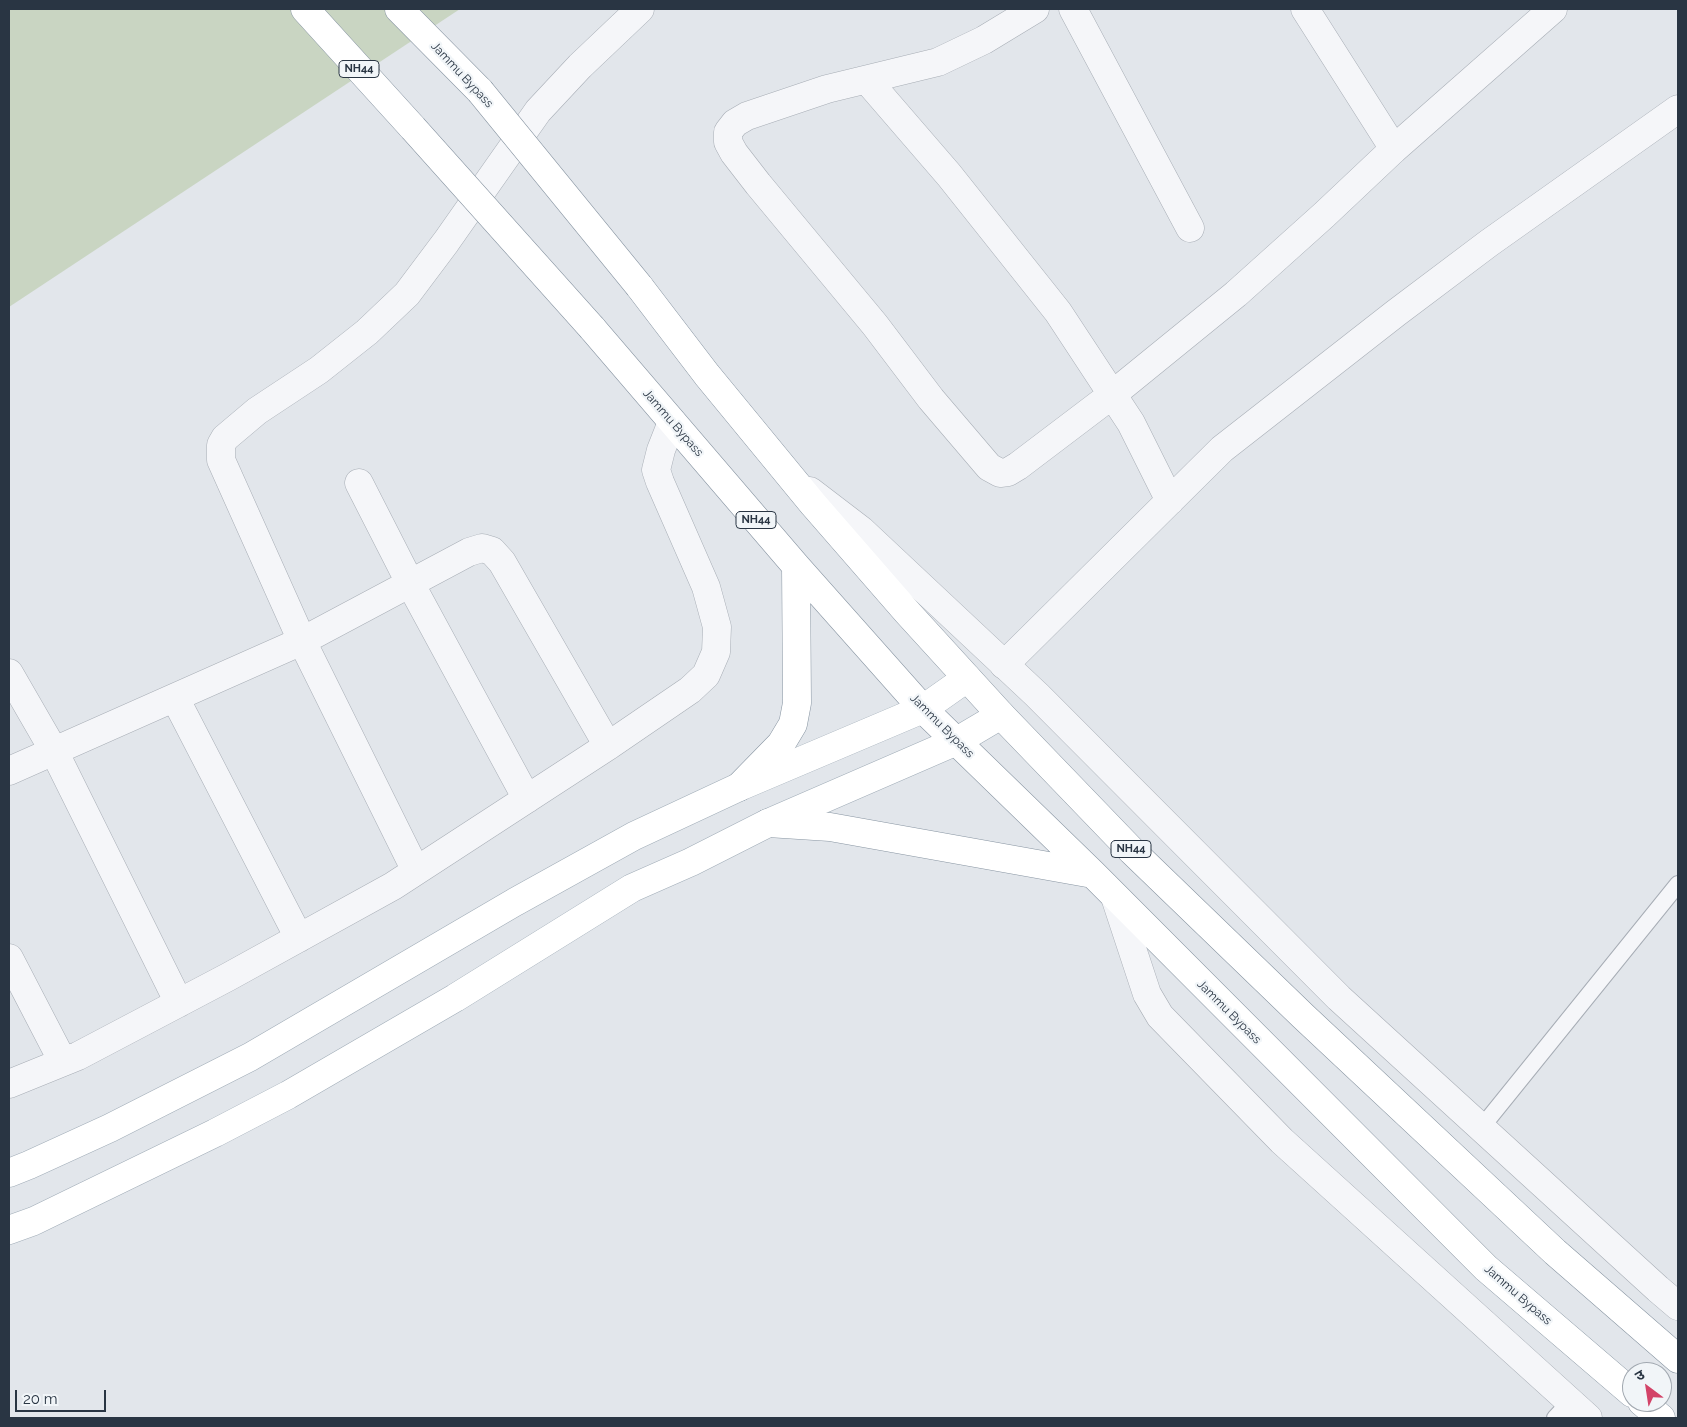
<!DOCTYPE html>
<meta charset="utf-8">
<style>
body{margin:0}
#map{position:relative;width:1687px;height:1427px;overflow:hidden;background:#e2e6eb;font-family:Raleway,"Noto Sans Devanagari",sans-serif}
canvas{display:block}
.frame{position:absolute;inset:0;border:10px solid #293543;pointer-events:none}
.north{position:absolute;left:1622px;top:1362px;width:50px;height:50px;box-sizing:border-box;background:#f1f5f8;border:1px solid #a1a8b0;border-radius:50%;rotate:329deg;font-size:14px;font-weight:700;line-height:20px;text-align:center;color:#293543}
.north::after{content:'';display:block;margin:auto;width:18px;height:22px;background:#d34368;clip-path:polygon(50% 0,100% 100%,50% 72%,0 100%)}
.scale{position:absolute;left:15px;top:1390px;width:91px;height:22px;box-sizing:border-box;border:2px solid #293543;border-top:0;padding-left:6px;font-size:15px;line-height:18px;white-space:nowrap;color:#293543;-webkit-text-stroke:4px #f1f5f8;paint-order:stroke}
</style>
<div id="map">
<canvas width="1687" height="1427"></canvas>
<div class="frame"></div>
<div class="north">उ</div>
<div class="scale">20 m</div>
</div>
<script>
const g = document.querySelector('canvas').getContext('2d');
g.lineJoin = 'round';
function fillPath(path, color) { g.fillStyle = color; g.fill(path, 'evenodd'); }
const shape = rows => new Path2D(rows.map(r => 'M' + r).join(''));
function stroke(path, color, width, dash) { g.strokeStyle = color; g.lineWidth = width; g.lineCap = dash ? 'butt' : 'round'; g.setLineDash(dash || []); g.stroke(path); }
function write(font, color, halo, rows, align = 'center') {
  g.font = font + ' Raleway,sans-serif'; g.lineWidth = 4.5; g.setLineDash([]); g.textBaseline = 'middle'; g.strokeStyle = halo; g.fillStyle = color; for (const [text, x, y, turn = 0] of rows) {
    g.save(); g.translate(x, y); g.rotate((+turn || 0) * Math.PI / 180); g.textAlign = isNaN(turn) ? turn : align; if (halo) g.strokeText(text, 0, 0); g.fillText(text, 0, 0); g.restore();
  }
}
fillPath(shape([
 [9,9,460,9,9,307]
]), '#c9d5c2');
const service = shape([
 [1481,1128,1678,884],
 [1555,1418,1570,1402]
]);
const minor = shape([
 [1035,9,984,40,938,62,827,89,747,116,735,123,728,132,728,142,734,153,758,184,875,325,931,399,989,467,1000,473,1008,472,1018,466,1113,394,1236,294,1324,215,1394,149,1553,9],
 [1073,9,1190,228],
 [1305,9,1394,149],
 [867,80,949,175,1058,312,1131,423,1170,501],
 [359,483,410,583,527,799],
 [1004,665,1222,449,1396,313,1489,243,1678,109],
 [9,673,54,751,179,1003],
 [175,698,299,938],
 [9,771,302,641,469,552,482,548,492,551,502,562,608,746],
 [416,871,302,641,221,460,221,445,225,438,257,411,319,370,367,332,407,294,446,242,538,111,580,66,640,9],
 [9,958,63,1062],
 [9,1084,78,1056,228,977,393,886,608,746,690,690,706,675,716,652,717,627,706,587,660,482,656,470,661,450,672,422]
]);
const tertiary = shape([
 [810,491,861,530,1037,695,1339,998,1658,1289,1678,1306],
 [1115,897,1147,994,1160,1016,1282,1141,1588,1418]
]);
const primary = shape([
 [9,1173,29,1165,110,1128,250,1057,515,902,634,836,739,787,923,709,967,678],
 [9,1230,34,1221,215,1133,288,1095,455,998,632,888,691,862,768,823,957,741,1001,715]
]);
const trunk = shape([
 [305,9,413,128],
 [399,9,480,91],
 [639,286,707,375,813,504,907,612,1001,715,1132,851,1303,1016,1555,1252,1678,1359],
 [592,328,796,566,923,709,1093,874,1486,1268,1632,1393],
 [739,787,781,744,793,724,797,703,796,566],
 [768,823,830,827,1093,874],
 [1642,1402,1661,1418]
]);
stroke(service, '#a7adb5', 18);
stroke(minor, '#a7adb5', 29);
stroke(tertiary, '#a7adb5', 29);
stroke(primary, '#a0acb7', 29);
stroke(trunk, '#8895a2', 29);
stroke(service, '#f5f6f9', 16);
stroke(minor, '#f5f6f9', 28);
stroke(tertiary, '#f5f6f9', 28);
stroke(primary, '#fff', 28);
stroke(trunk, '#fff', 28);
const trunkBridge = shape([
 [480,91,639,286],
 [413,128,592,328]
]);
stroke(trunkBridge, '#8895a2', 29, []);
stroke(trunkBridge, '#fff', 28);
for (const [x, y, w] of [
 [359,69,40],
 [756,520,40],
 [1131,849,40]
]) { const box = new Path2D(); box.roundRect(x - w / 2, y - 8.5, w, 17, 4); g.fillStyle = '#f1f5f8'; g.fill(box); stroke(box, '#293543', 1); }
write('bold 11px', '#293543', null, [
 ["NH44",359,69],
 ["NH44",756,520],
 ["NH44",1131,849]
]);
write('12px', '#293543', '#f1f5f8', [
 ["Jammu Bypass",462,75,47],
 ["Jammu Bypass",673,423,49],
 ["Jammu Bypass",942,726,45],
 ["Jammu Bypass",1229,1012,45],
 ["Jammu Bypass",1518,1295,41]
]);
</script>
